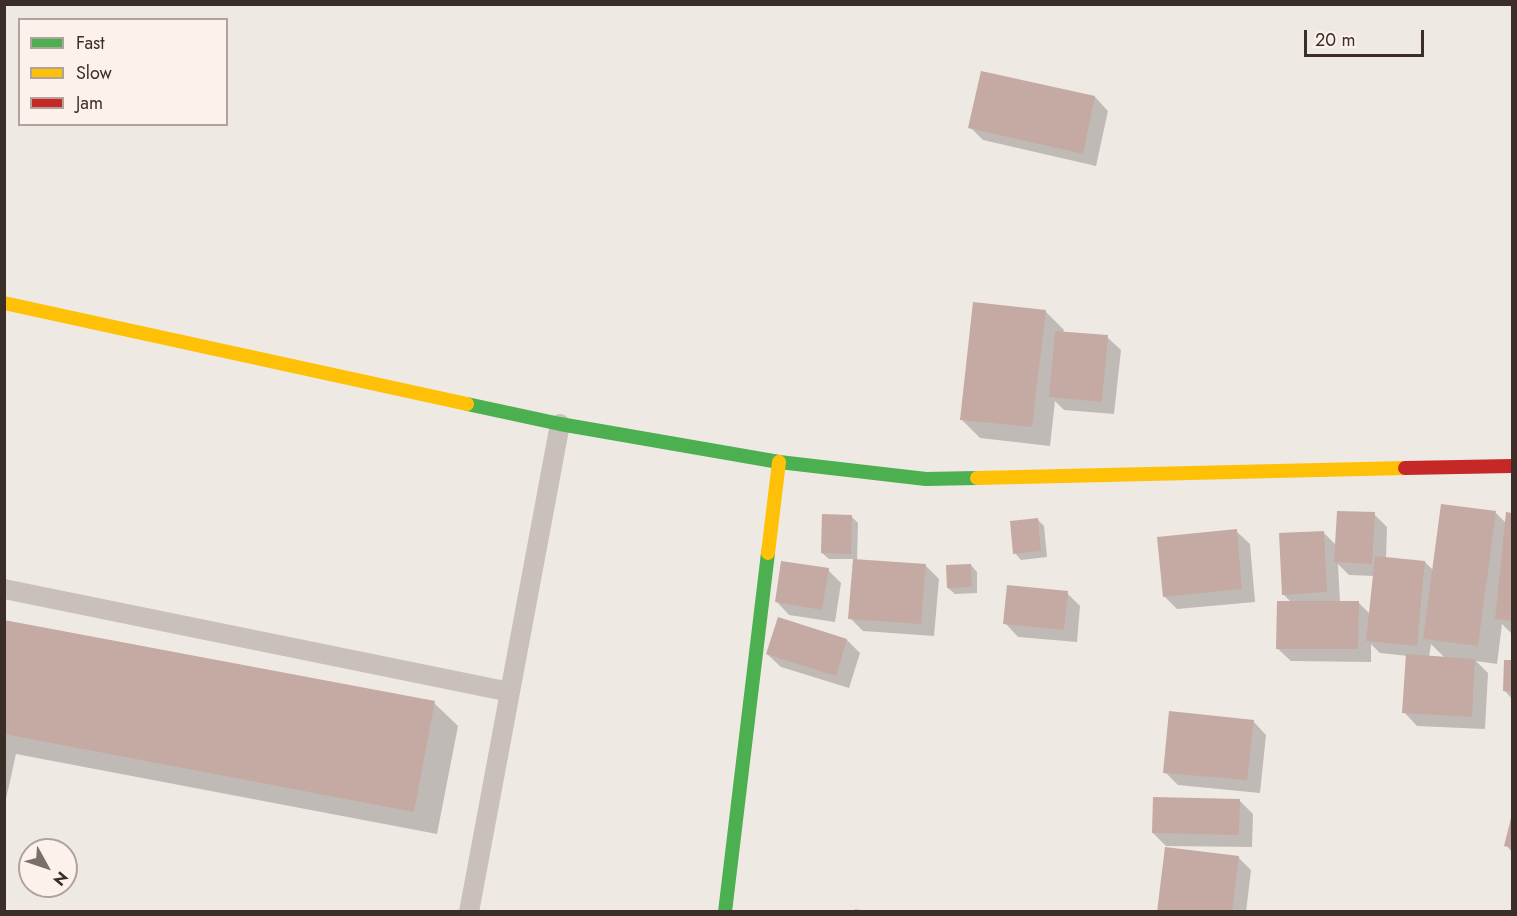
<!DOCTYPE html>
<style>
body{margin:0}
#map{position:relative;width:1517px;height:916px;overflow:hidden;background:#efe9e3;font-family:Jost,sans-serif}
canvas{display:block}
.frame{position:absolute;inset:0;border:6px solid #3b2d28;pointer-events:none}
.legend{position:absolute;left:18px;top:18px;width:210px;height:108px;box-sizing:border-box;background:#fcf2eb;border:2px solid #afa39d;margin:0;padding:8px 10px;list-style:none;font-size:18px;color:#3b2d28}
.legend li{display:flex;align-items:center;gap:12px;height:30px}
.legend b{width:30px;border:2px solid #afa39d}
.north{position:absolute;left:18px;top:838px;width:60px;height:60px;box-sizing:border-box;background:#fcf2eb;border:2px solid #afa39d;border-radius:50%;rotate:130deg;font-size:16px;font-weight:700;line-height:24px;text-align:center;color:#3b2d28}
.north::after{content:'';display:block;margin:auto;width:21px;height:27px;background:#7a6f69;clip-path:polygon(50% 0,100% 100%,50% 72%,0 100%)}
.scale{position:absolute;left:1304px;top:30px;width:120px;height:27px;box-sizing:border-box;border:3px solid #3b2d28;border-top:0;padding-left:8px;font-size:18px;line-height:21px;white-space:nowrap;color:#3b2d28;-webkit-text-stroke:4px #fcf2eb;paint-order:stroke}
</style>
<div id="map">
<canvas width="1517" height="916"></canvas>
<div class="frame"></div>
<ul class="legend">
<li><b style="height:8px;background:#4caf50"></b>Fast</li>
<li><b style="height:8px;background:#ffc107"></b>Slow</li>
<li><b style="height:8px;background:#c62828"></b>Jam</li>
</ul>
<div class="north">N</div>
<div class="scale">20 m</div>
</div>
<script>
const g = document.querySelector('canvas').getContext('2d');
g.lineJoin = 'round';
function fillPath(path, color) { g.fillStyle = color; g.fill(path, 'evenodd'); }
const shape = rows => new Path2D(rows.map(r => 'M' + r).join(''));
function stroke(path, color, width, dash) { g.strokeStyle = color; g.lineWidth = width; g.lineCap = dash ? 'butt' : 'round'; g.setLineDash(dash || []); g.stroke(path); }
fillPath(shape([
 [982,72,1095,97,1108,111,1096,166,983,140,970,127],
 [1045,311,1064,330,1063,333,1107,337,1121,350,1114,414,1064,410,1055,401,1050,446,980,438,961,419],
 [1495,512,1507,524,1508,514,1512,514,1512,634,1502,624,1497,664,1476,661,1488,673,1485,729,1417,726,1404,712,1408,656,1380,653,1371,644,1371,662,1291,661,1277,648,1291,602,1283,594,1324,533,1336,545,1374,514,1387,527,1386,558,1425,562,1434,571],
 [1338,564,1349,575,1374,576,1370,614,1358,602,1340,602],
 [1431,644,1445,658,1429,657],
 [851,516,858,523,857,561,926,566,939,579,934,636,863,631,850,618,855,559,829,559,822,553],
 [1038,520,1044,526,1047,557,1021,560,1015,553],
 [1236,531,1250,544,1255,602,1177,609,1164,596],
 [971,565,977,572,977,593,955,594,948,588],
 [828,570,841,583,835,622,789,615,776,601],
 [1067,593,1080,606,1077,642,1018,637,1005,623],
 [4,621,434,703,458,726,437,834,16,754,4,808],
 [847,640,860,653,849,688,781,667,767,654],
 [1506,661,1512,662,1512,699,1505,691],
 [1253,721,1266,735,1260,793,1178,785,1165,772],
 [1240,801,1253,814,1252,847,1166,846,1153,833],
 [1512,816,1512,852,1506,845],
 [1238,857,1251,870,1246,912,1159,912],
 [855,909,871,912,854,912]
]), '#0003');
fillPath(shape([
 [981,71,1095,96,1083,154,968,128],
 [973,302,1046,310,1032,427,960,420],
 [1055,331,1108,335,1102,402,1049,397],
 [1441,504,1496,511,1478,646,1423,639],
 [1337,511,1375,512,1372,564,1334,562],
 [1506,512,1512,513,1512,621,1495,619],
 [822,514,852,515,851,554,821,553],
 [1038,518,1041,551,1013,554,1010,521],
 [1237,529,1242,589,1163,597,1157,537],
 [1324,531,1327,592,1282,595,1279,533],
 [1375,556,1425,561,1417,646,1366,641],
 [853,559,926,564,921,624,848,619],
 [781,561,829,568,822,610,775,602],
 [971,564,972,587,947,588,946,565],
 [1007,585,1068,591,1064,630,1003,624],
 [1277,601,1359,601,1358,649,1276,649],
 [778,617,847,639,836,676,766,654],
 [4,620,435,701,414,812,4,734],
 [1406,654,1475,659,1472,717,1402,713],
 [1504,660,1512,660,1512,692,1503,691],
 [1169,711,1254,720,1247,780,1163,773],
 [1153,797,1240,799,1239,835,1152,833],
 [1512,814,1512,848,1504,846],
 [1165,847,1239,856,1232,912,1157,912]
]), '#c5a9a3');
stroke(shape([
 [4,589,510,692,560,424],
 [469,912,510,692]
]), '#c9c0bb', 20);
stroke(shape([
 [467,404,560,424,779,462,926,479,977,478],
 [725,912,768,553]
]), '#4caf50', 14);
stroke(shape([
 [4,303,467,404],
 [977,478,1405,468],
 [768,553,779,462]
]), '#ffc107', 14);
stroke(shape([
 [1405,468,1512,466]
]), '#c62828', 14);
</script>
